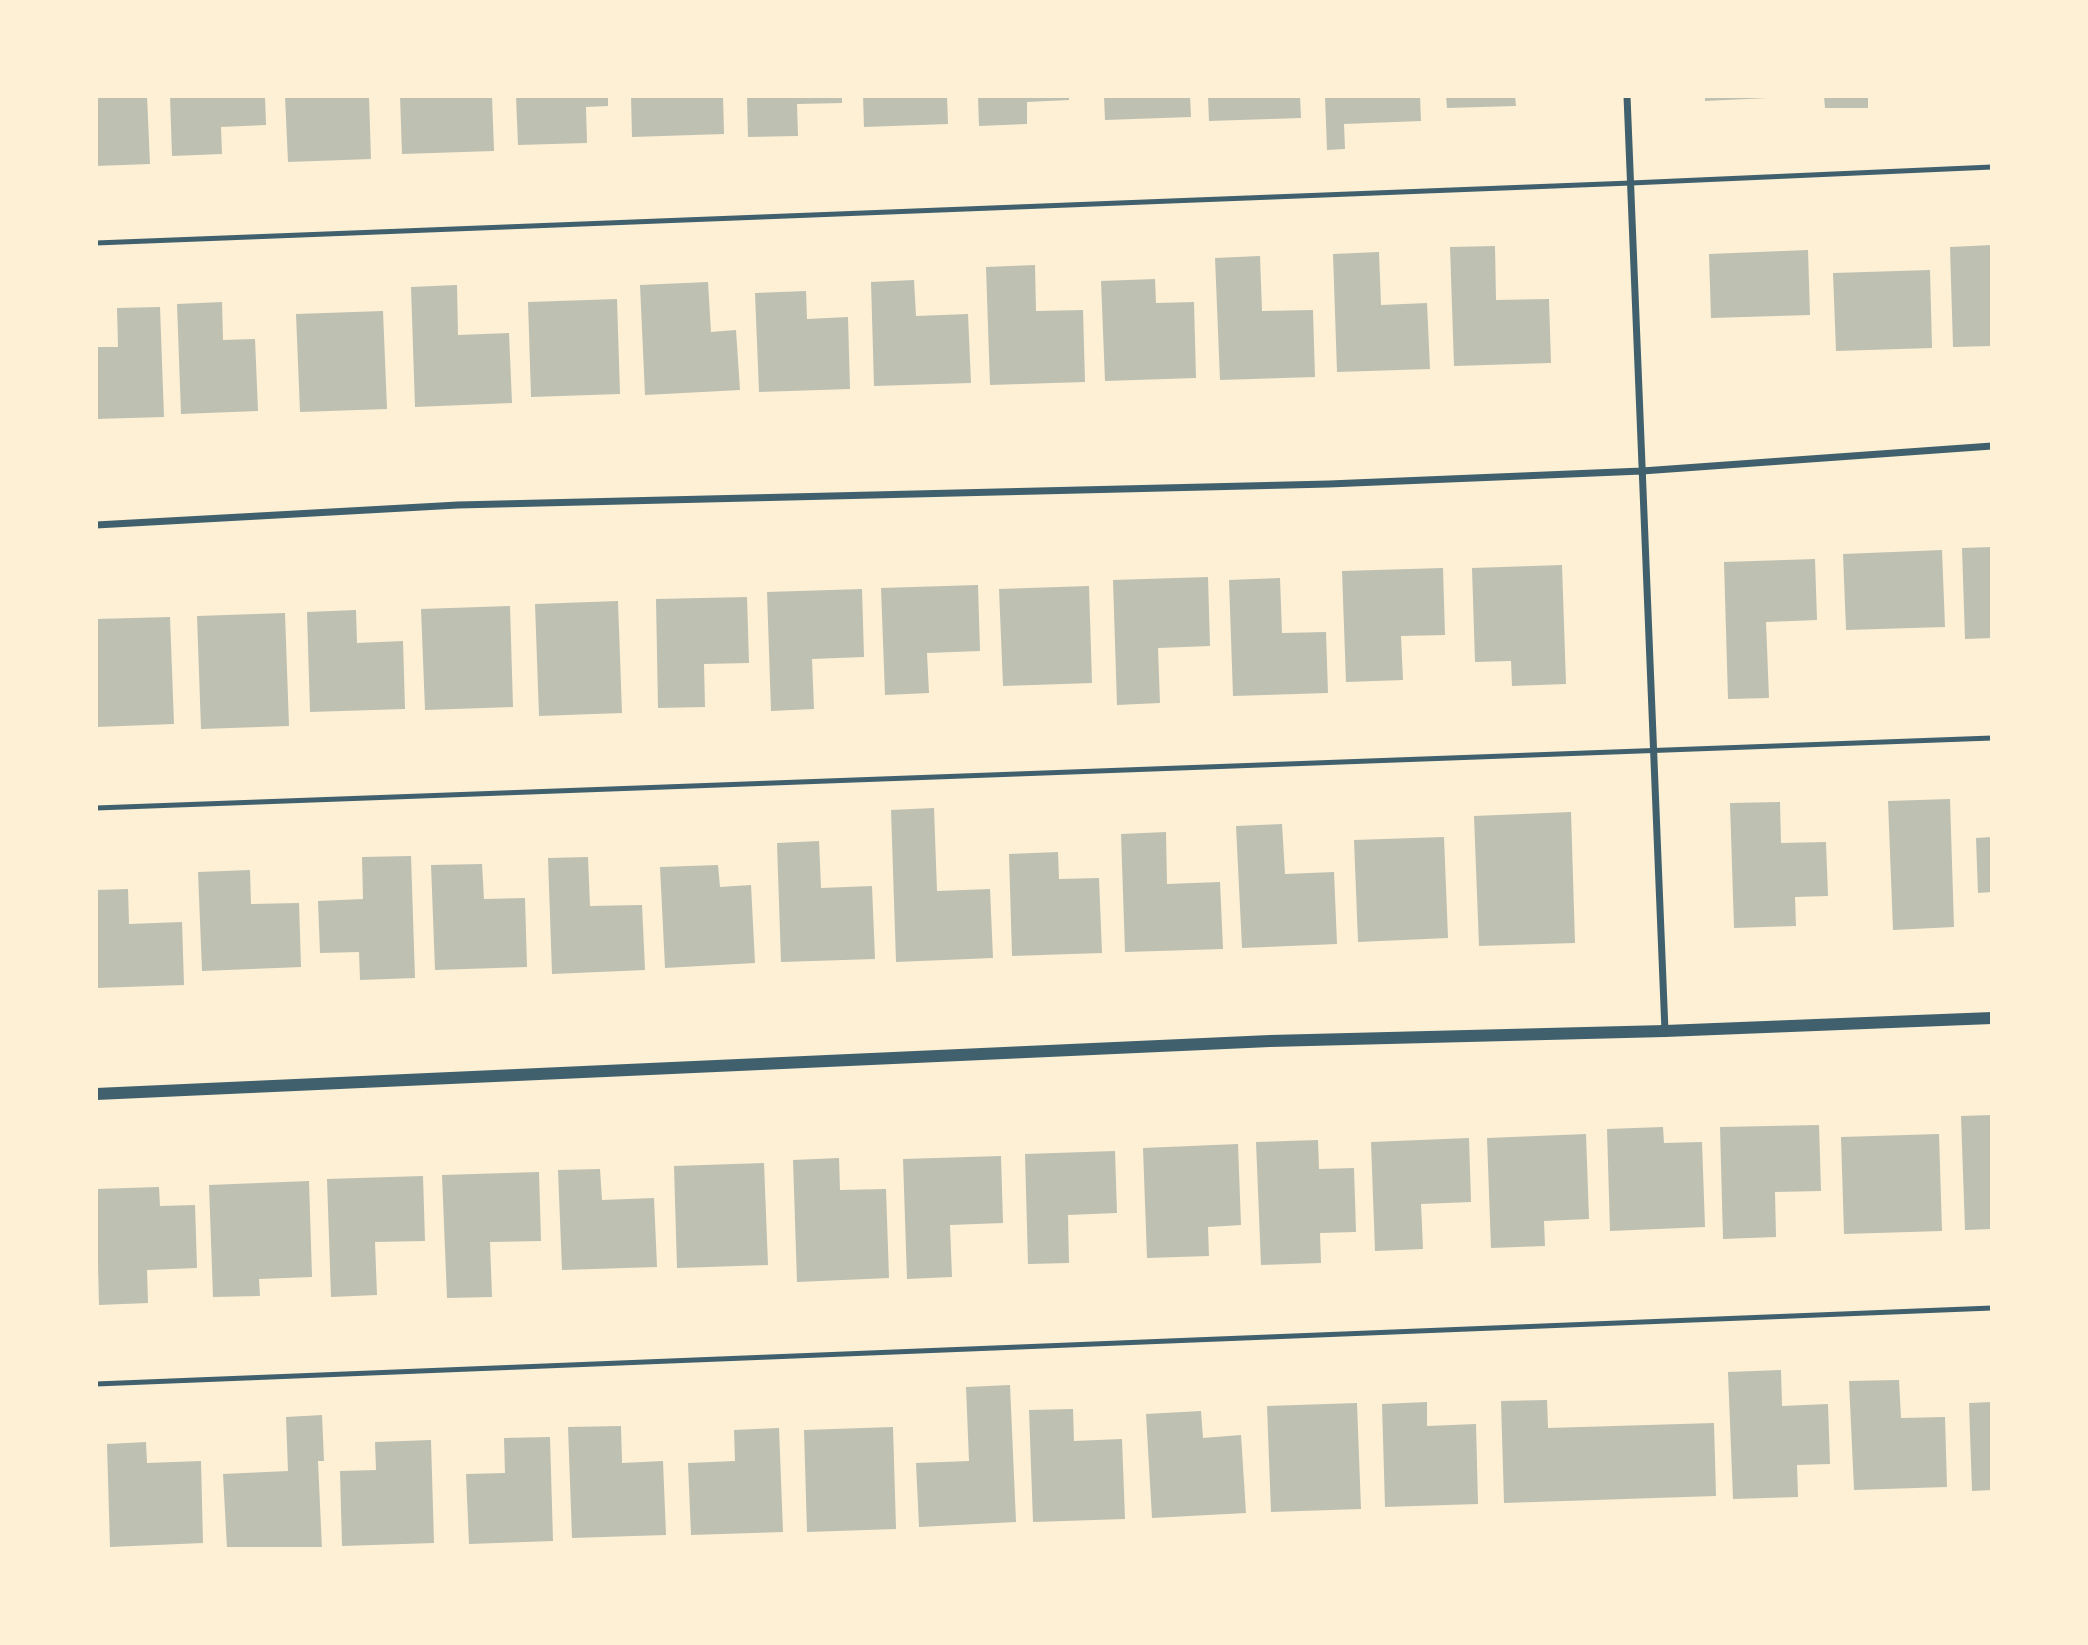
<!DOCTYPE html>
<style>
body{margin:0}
#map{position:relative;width:2088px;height:1645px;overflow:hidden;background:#fdf0d5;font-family:"Source Sans 3",sans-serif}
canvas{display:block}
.frame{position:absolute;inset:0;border:98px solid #fdf0d5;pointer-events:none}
</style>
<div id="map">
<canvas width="2088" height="1645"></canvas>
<div class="frame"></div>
</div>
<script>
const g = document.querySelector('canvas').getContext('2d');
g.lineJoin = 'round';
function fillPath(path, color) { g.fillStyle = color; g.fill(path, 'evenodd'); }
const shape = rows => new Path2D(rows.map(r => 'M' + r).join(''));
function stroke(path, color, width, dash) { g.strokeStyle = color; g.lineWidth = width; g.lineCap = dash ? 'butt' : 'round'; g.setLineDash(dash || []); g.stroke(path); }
fillPath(shape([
 [96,96,147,96,150,164,96,166],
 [170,96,265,96,266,125,221,127,222,154,172,156],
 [285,96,369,96,371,159,288,162],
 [400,96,492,96,494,151,402,154],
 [516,96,608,96,608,106,586,107,587,143,518,145],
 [631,96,723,96,724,134,632,137],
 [747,96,842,96,842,103,797,104,798,136,748,137],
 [863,96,947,96,948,124,864,127],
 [978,96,1069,96,1069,100,1027,102,1027,124,979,126],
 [1104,96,1190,96,1191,117,1105,120],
 [1208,96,1300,96,1301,118,1209,121],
 [1325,96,1420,96,1421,121,1344,124,1345,149,1327,150],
 [1446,96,1515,96,1516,106,1447,108],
 [1705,96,1768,96,1768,98,1705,101],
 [1824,96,1868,96,1868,108,1825,108],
 [1992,245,1992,346,1953,347,1950,247],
 [1495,246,1496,300,1549,299,1551,363,1454,366,1450,247],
 [1808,250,1810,315,1711,318,1709,254],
 [1379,252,1381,305,1427,303,1430,369,1337,372,1333,254],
 [1260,256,1262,311,1313,310,1315,377,1220,380,1215,258],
 [1035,265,1036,311,1083,310,1085,382,990,385,986,267],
 [1930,270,1932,348,1836,351,1833,273],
 [1155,279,1156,303,1194,302,1196,378,1105,381,1101,281],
 [914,280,916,316,968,314,971,383,874,386,871,282],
 [708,282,711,332,736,330,740,390,645,395,640,285],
 [457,285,458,335,509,333,512,403,415,407,411,287],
 [806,291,807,319,848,317,850,389,759,392,755,293],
 [617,299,620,394,531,397,528,302],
 [222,302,223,340,255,339,258,411,181,414,177,304],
 [160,307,164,417,96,419,96,347,118,347,117,308],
 [383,311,387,409,300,412,296,314],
 [1992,547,1992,638,1965,639,1962,548],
 [1942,550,1945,627,1846,630,1843,554],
 [1815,559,1817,620,1766,622,1769,698,1728,699,1724,562],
 [1562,565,1566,684,1512,686,1511,661,1475,662,1472,568],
 [1443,568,1445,635,1401,636,1403,680,1346,682,1342,571],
 [1208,577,1210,646,1158,648,1160,703,1117,705,1113,580],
 [1280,578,1282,633,1326,632,1328,693,1233,696,1229,580],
 [978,585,980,651,927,653,929,693,885,695,881,588],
 [1089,586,1092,683,1003,686,999,589],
 [862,589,864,657,812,659,814,709,771,711,767,592],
 [747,597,749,663,704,664,705,707,658,708,656,599],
 [618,601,622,713,539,716,535,604],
 [510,606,513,707,425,710,421,609],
 [356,610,357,643,403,641,405,709,310,712,307,612],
 [285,613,289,726,201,729,197,616],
 [170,617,174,724,96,727,96,619],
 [1950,799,1954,927,1893,930,1888,801],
 [1780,802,1781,843,1826,842,1828,896,1795,897,1796,926,1734,928,1730,803],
 [934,808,937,891,990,889,993,958,896,962,891,810],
 [1571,812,1575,943,1479,946,1474,816],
 [1282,824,1285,874,1334,872,1337,944,1242,948,1236,826],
 [1166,832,1167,884,1220,882,1223,949,1125,952,1121,834],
 [1444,837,1448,938,1358,942,1354,840],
 [1992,837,1992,892,1978,893,1976,838],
 [819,841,821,888,872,886,875,959,781,962,777,843],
 [1058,852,1059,879,1099,878,1102,953,1012,956,1009,854],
 [411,856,415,978,360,980,359,952,320,953,318,901,363,899,362,857],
 [588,857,590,906,642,905,645,970,552,974,548,858],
 [482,864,484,899,525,898,527,967,435,970,431,865],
 [718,865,720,887,751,885,755,963,665,968,660,867],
 [250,870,251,904,299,903,301,967,202,971,198,872],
 [128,889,129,924,182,922,184,985,96,988,96,890],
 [1992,1115,1992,1229,1965,1230,1961,1116],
 [1819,1125,1821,1191,1775,1192,1776,1237,1723,1239,1720,1127],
 [1663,1127,1664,1143,1702,1142,1705,1227,1610,1231,1607,1129],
 [1586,1134,1589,1219,1544,1221,1545,1246,1491,1248,1487,1138],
 [1939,1134,1942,1231,1844,1234,1841,1137],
 [1469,1138,1471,1202,1421,1204,1423,1249,1375,1251,1371,1142],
 [1318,1140,1319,1169,1354,1168,1356,1232,1320,1233,1321,1263,1261,1265,1256,1142],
 [1238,1144,1241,1225,1208,1227,1209,1256,1147,1258,1143,1148],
 [1115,1151,1117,1213,1068,1215,1069,1263,1028,1264,1025,1154],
 [1001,1156,1003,1223,950,1225,952,1277,907,1279,903,1159],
 [839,1158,840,1190,886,1189,889,1278,797,1282,793,1160],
 [764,1163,768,1265,677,1268,674,1166],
 [600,1169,602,1200,654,1198,657,1267,562,1270,558,1170],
 [539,1172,541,1241,490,1242,492,1297,447,1298,442,1175],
 [423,1176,425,1241,375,1242,377,1295,331,1297,327,1179],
 [309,1181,312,1277,259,1279,260,1296,213,1297,209,1185],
 [159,1187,160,1206,195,1205,197,1268,147,1270,148,1303,99,1305,96,1189],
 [1781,1370,1782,1406,1828,1404,1830,1464,1797,1465,1798,1497,1733,1499,1728,1372],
 [1899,1380,1901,1418,1945,1417,1947,1487,1854,1490,1849,1381],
 [1010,1385,1016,1522,919,1527,916,1463,969,1461,966,1387],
 [1547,1400,1548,1428,1714,1423,1716,1496,1504,1503,1501,1401],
 [1427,1402,1427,1426,1476,1424,1478,1504,1385,1507,1382,1404],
 [1992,1402,1992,1490,1972,1491,1969,1403],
 [1357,1403,1361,1509,1271,1512,1267,1406],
 [1073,1409,1074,1441,1122,1439,1125,1519,1033,1522,1029,1410],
 [1201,1411,1203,1438,1241,1435,1246,1513,1152,1518,1146,1414],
 [322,1415,324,1461,318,1461,322,1549,227,1549,223,1474,288,1471,286,1417],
 [621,1426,622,1463,663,1461,666,1535,572,1538,568,1427],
 [893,1427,896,1529,807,1532,804,1430],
 [779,1428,783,1532,691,1535,688,1463,735,1461,734,1430],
 [550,1437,553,1541,469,1544,466,1474,505,1473,504,1438],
 [431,1440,434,1543,342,1546,340,1471,376,1470,375,1442],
 [146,1442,147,1463,201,1461,203,1543,110,1547,107,1444]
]), '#bec0b2');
stroke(shape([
 [96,243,1631,183,1992,167],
 [96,808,1992,738],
 [96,1384,1992,1308]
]), '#3f606c', 5);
stroke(shape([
 [1627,96,1665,1031],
 [96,525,458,505,1329,484,1642,471,1992,446]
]), '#3f606c', 7);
stroke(shape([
 [96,1094,1270,1041,1665,1031,1992,1018]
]), '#3f606c', 12);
</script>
